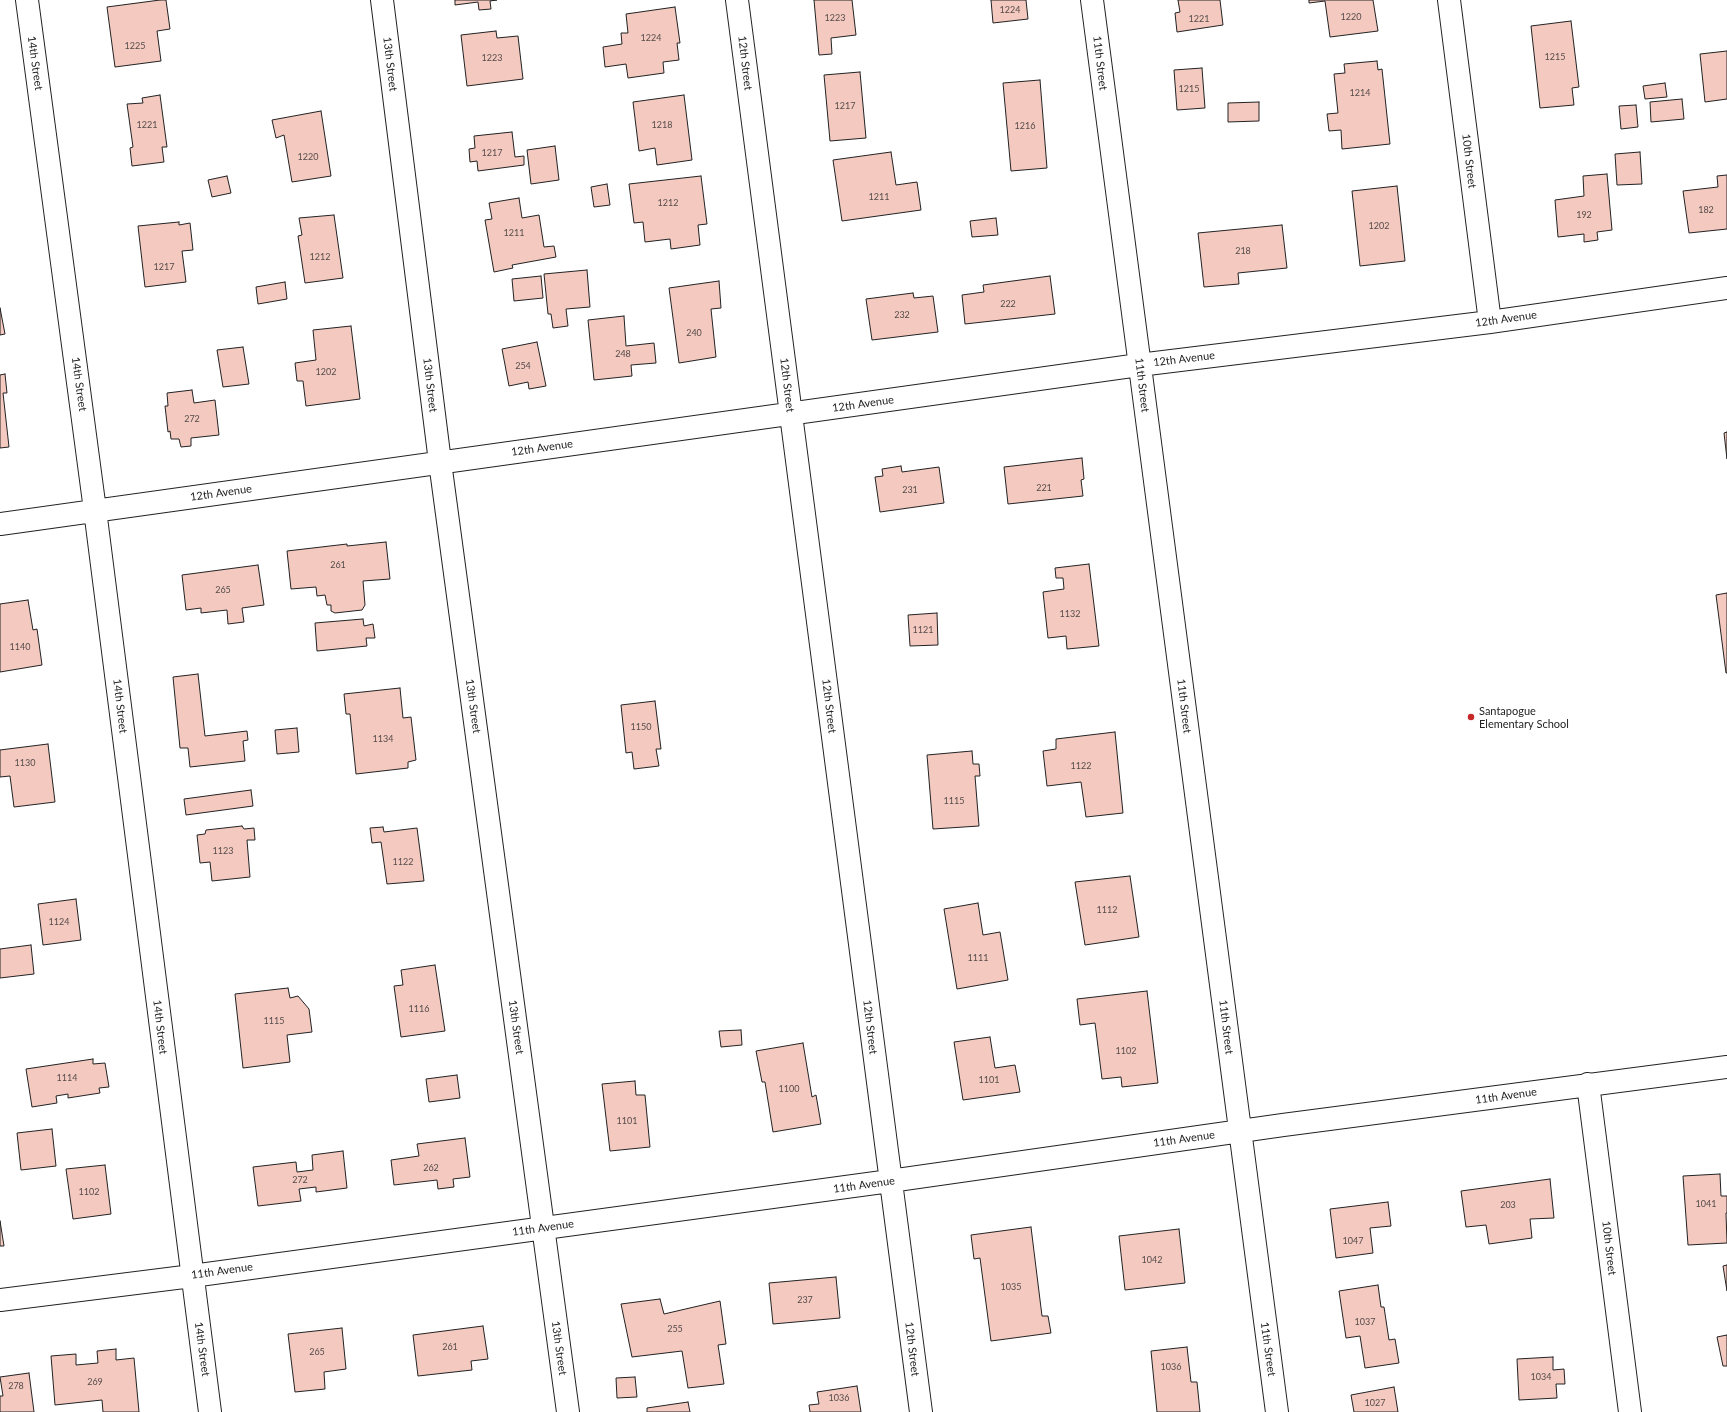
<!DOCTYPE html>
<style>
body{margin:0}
canvas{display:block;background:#fff}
</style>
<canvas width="1727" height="1412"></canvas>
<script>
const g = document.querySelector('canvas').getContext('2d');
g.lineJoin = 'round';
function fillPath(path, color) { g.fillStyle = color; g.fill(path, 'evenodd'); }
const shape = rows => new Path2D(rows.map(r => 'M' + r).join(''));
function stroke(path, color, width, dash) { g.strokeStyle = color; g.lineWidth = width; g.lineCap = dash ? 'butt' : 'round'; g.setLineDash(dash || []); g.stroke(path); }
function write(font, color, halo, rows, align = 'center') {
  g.font = font + ' Lato,sans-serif'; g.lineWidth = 3; g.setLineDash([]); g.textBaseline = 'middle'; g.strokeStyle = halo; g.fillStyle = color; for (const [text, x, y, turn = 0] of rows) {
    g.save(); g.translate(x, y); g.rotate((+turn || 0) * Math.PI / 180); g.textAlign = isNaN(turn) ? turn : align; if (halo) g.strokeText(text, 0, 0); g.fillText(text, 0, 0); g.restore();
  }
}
const building = shape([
 [160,0,166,0,170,29,157,31,161,61,115,67,107,7,160,0],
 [455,0,497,0,490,1,491,9,479,10,478,2,455,5,455,0],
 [814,0,852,0,856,35,831,38,832,54,819,55,814,0],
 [991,0,1026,0,1028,19,993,23,991,0],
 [1178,0,1220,0,1223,25,1177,32,1175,13,1180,12,1178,0],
 [1309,0,1373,0,1378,31,1330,37,1325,1,1309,3,1309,0],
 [675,7,680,43,677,43,679,60,663,62,664,73,628,78,626,64,605,67,603,47,622,44,621,33,628,33,626,14,675,7],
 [1571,21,1579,87,1572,88,1574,105,1540,108,1531,26,1571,21],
 [496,31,497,38,518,36,523,79,467,86,461,35,496,31],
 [1727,51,1727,99,1705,102,1700,54,1727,51],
 [1377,61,1378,70,1382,69,1390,144,1342,149,1341,130,1329,131,1327,114,1338,113,1334,74,1345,73,1344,64,1377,61],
 [1202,68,1205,108,1177,110,1174,70,1202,68],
 [860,72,866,138,830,141,824,75,860,72],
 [1040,80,1047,168,1011,171,1003,83,1040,80],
 [1665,83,1667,97,1645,99,1643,86,1665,83],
 [160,95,167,147,162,147,164,162,132,166,130,148,133,147,127,104,143,103,142,98,160,95],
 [684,95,692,160,657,165,655,148,639,151,633,102,684,95],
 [1682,99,1684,119,1651,122,1650,102,1682,99],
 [1259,102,1259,121,1228,122,1228,103,1259,102],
 [1636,105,1638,127,1621,129,1619,106,1636,105],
 [321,111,331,176,292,182,284,135,276,138,272,120,321,111],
 [512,132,515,157,524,156,524,165,478,171,477,161,470,162,469,149,475,148,474,136,512,132],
 [555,146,559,180,531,184,527,150,555,146],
 [891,152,896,185,917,182,921,210,842,221,833,160,891,152],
 [1640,152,1642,184,1617,185,1615,154,1640,152],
 [1607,174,1612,230,1597,232,1598,240,1584,242,1584,234,1558,237,1555,200,1584,196,1583,176,1607,174],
 [1727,175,1727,229,1689,233,1683,191,1718,187,1717,176,1727,175],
 [227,176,231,193,212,197,208,180,227,176],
 [701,176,707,224,698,225,700,245,671,249,670,239,645,242,643,222,634,223,629,184,701,176],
 [607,184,610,205,594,207,591,187,607,184],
 [1397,186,1405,261,1360,266,1352,191,1397,186],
 [519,198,522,218,539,215,544,247,554,246,556,257,512,265,513,268,494,272,485,220,492,219,489,203,519,198],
 [334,215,343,278,305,283,298,236,302,235,299,218,334,215],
 [996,218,998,235,972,237,970,221,996,218],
 [179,222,179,225,190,223,193,250,182,251,186,282,145,287,138,226,179,222],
 [1282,225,1287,268,1238,273,1239,284,1204,287,1198,233,1282,225],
 [587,270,590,307,566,309,568,326,553,328,551,314,548,314,544,274,587,270],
 [541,276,543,298,514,301,512,279,541,276],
 [1050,276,1055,314,965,324,962,295,984,292,983,285,1050,276],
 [719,281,721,308,711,309,716,357,679,363,669,288,719,281],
 [285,282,287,299,258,304,256,287,285,282],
 [913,293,914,298,933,296,938,332,872,340,866,299,913,293],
 [0,308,5,334,0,335,0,308],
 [624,316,626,346,654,343,656,363,631,365,632,376,594,380,588,320,624,316],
 [351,326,360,399,306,406,303,381,297,381,295,363,316,360,313,330,351,326],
 [537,342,546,386,529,389,528,382,509,386,502,349,537,342],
 [243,347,249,384,223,387,217,350,243,347],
 [5,374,7,393,3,393,9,447,0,448,0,375,5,374],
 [192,390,194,403,215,400,219,435,191,438,191,446,181,447,179,439,171,439,170,431,168,432,165,406,168,406,167,393,192,390],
 [1727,432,1727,459,1724,433,1727,432],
 [1082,458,1084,479,1081,480,1083,496,1008,504,1004,467,1082,458],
 [901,466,902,472,939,467,944,503,880,512,875,477,883,476,882,469,901,466],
 [386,542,390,579,363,581,365,605,362,610,335,613,331,611,331,605,327,605,325,595,317,596,316,587,291,589,287,551,347,544,347,546,386,542],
 [1089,564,1099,646,1067,649,1066,636,1048,638,1043,592,1064,589,1063,578,1056,578,1055,568,1089,564],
 [258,565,264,605,242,608,244,622,228,624,227,610,201,613,201,608,186,610,182,575,258,565],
 [1727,593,1727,673,1726,673,1716,595,1727,593],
 [28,600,33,630,37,629,42,665,0,672,0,604,28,600],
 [937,613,938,645,910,646,908,615,937,613],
 [363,619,364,626,373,624,375,638,366,638,367,646,317,651,315,623,363,619],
 [198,674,205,736,247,731,248,740,243,741,245,761,190,767,188,748,180,748,173,677,198,674],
 [400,688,403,718,411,717,416,760,408,762,408,768,356,774,350,714,346,714,344,694,400,688],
 [655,701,661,749,656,749,659,766,634,769,632,752,626,753,621,705,655,701],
 [297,728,299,752,277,754,275,730,297,728],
 [1115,732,1123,813,1086,817,1081,782,1047,786,1043,751,1056,749,1056,739,1115,732],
 [48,744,55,802,14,807,10,776,0,777,0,750,48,744],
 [972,751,973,764,979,764,980,776,975,776,979,826,933,829,927,755,972,751],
 [251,790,253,806,186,815,184,799,251,790],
 [242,826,244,829,254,828,255,840,247,840,250,877,212,881,210,862,200,863,197,835,205,834,206,830,242,826],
 [383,827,384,832,417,828,424,881,387,884,381,842,372,843,370,828,383,827],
 [1130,876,1139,937,1085,945,1075,882,1130,876],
 [76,899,81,940,43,945,38,904,76,899],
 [978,903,983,935,1000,932,1008,980,957,989,944,909,978,903],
 [31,945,34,974,0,978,0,949,31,945],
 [435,965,445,1031,401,1037,394,986,403,985,401,970,435,965],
 [288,988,290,998,298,996,309,1009,312,1032,287,1035,290,1062,243,1068,235,994,288,988],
 [1147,991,1158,1083,1122,1087,1121,1077,1102,1079,1095,1023,1080,1025,1077,999,1147,991],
 [741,1030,742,1045,721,1047,719,1031,741,1030],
 [990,1037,995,1068,1015,1065,1020,1092,963,1100,954,1042,990,1037],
 [803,1043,812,1097,816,1095,821,1124,773,1132,765,1082,762,1082,756,1051,803,1043],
 [93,1059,93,1064,105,1063,109,1087,99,1088,100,1093,68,1098,68,1094,56,1096,57,1103,32,1107,26,1069,93,1059],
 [457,1075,460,1098,429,1102,426,1079,457,1075],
 [635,1081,636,1095,645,1095,650,1147,610,1151,602,1084,635,1081],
 [52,1129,56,1166,21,1170,17,1133,52,1129],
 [465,1138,470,1177,453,1179,454,1187,438,1189,437,1180,394,1185,391,1160,419,1156,417,1144,465,1138],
 [343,1151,347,1188,316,1192,316,1187,299,1189,301,1201,258,1206,253,1167,296,1162,297,1172,313,1170,312,1155,343,1151],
 [105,1165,111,1214,73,1219,66,1169,105,1165],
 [1720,1174,1721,1196,1727,1196,1727,1213,1726,1213,1727,1243,1688,1245,1683,1176,1720,1174],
 [1550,1179,1554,1218,1530,1219,1532,1238,1489,1244,1486,1225,1466,1227,1461,1191,1550,1179],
 [1388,1202,1391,1226,1370,1228,1373,1253,1336,1258,1330,1209,1388,1202],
 [0,1221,4,1246,0,1246,0,1221],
 [1031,1227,1042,1316,1048,1316,1051,1333,991,1341,980,1258,974,1259,971,1235,1031,1227],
 [1179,1229,1185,1283,1125,1290,1119,1236,1179,1229],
 [1727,1265,1727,1291,1723,1266,1727,1265],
 [836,1277,840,1318,773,1324,769,1283,836,1277],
 [1378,1285,1381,1307,1384,1307,1389,1340,1395,1339,1399,1363,1365,1368,1360,1336,1346,1338,1339,1291,1378,1285],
 [660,1299,664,1314,720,1301,726,1344,718,1345,724,1384,688,1388,682,1351,632,1357,621,1304,660,1299],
 [483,1326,488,1359,471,1361,472,1370,418,1376,413,1335,483,1326],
 [342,1328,346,1369,324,1372,325,1389,295,1392,288,1334,342,1328],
 [1727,1335,1727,1366,1723,1366,1717,1337,1727,1335],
 [1187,1347,1191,1382,1197,1382,1200,1412,1157,1412,1151,1351,1187,1347],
 [116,1349,116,1360,134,1358,139,1412,103,1412,102,1400,55,1405,51,1356,76,1354,76,1365,98,1363,97,1351,116,1349],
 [1553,1357,1553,1370,1564,1369,1565,1384,1556,1384,1557,1398,1519,1400,1517,1359,1553,1357],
 [29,1373,34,1412,0,1412,0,1396,3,1396,0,1377,29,1373],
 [635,1377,637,1397,617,1398,616,1378,635,1377],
 [857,1386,861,1412,810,1412,809,1405,819,1404,817,1392,857,1386],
 [1394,1387,1398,1412,1354,1412,1351,1395,1394,1387],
 [688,1402,690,1412,647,1412,647,1408,688,1402]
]);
fillPath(building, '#f3c9c0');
stroke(building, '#222', 1);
const minor = shape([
 [27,0,95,510,210,1412],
 [382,0,440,462,568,1412],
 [737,0,921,1412],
 [1092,0,1277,1412],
 [1449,0,1490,322],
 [0,524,1139,365,1490,322,1727,288],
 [1588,1084,1630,1412],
 [0,1300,192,1276,890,1181,1283,1125,1727,1067]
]);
stroke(minor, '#222', 24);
stroke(minor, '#fff', 22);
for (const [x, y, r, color] of [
 [1471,717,4,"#c62828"]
]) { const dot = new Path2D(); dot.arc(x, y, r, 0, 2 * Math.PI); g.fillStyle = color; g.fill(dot); stroke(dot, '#fff', 1.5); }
write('9px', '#564c4a', null, [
 ["1224",1010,10],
 ["1220",1351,17],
 ["1223",835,18],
 ["1221",1199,19],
 ["1224",651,38],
 ["1225",135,46],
 ["1215",1555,57],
 ["1223",492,58],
 ["1215",1189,89],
 ["1214",1360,93],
 ["1217",845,106],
 ["1221",147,125],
 ["1218",662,125],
 ["1216",1025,126],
 ["1217",492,153],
 ["1220",308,157],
 ["1211",879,197],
 ["1212",668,203],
 ["182",1706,210],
 ["192",1584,215],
 ["1202",1379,226],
 ["1211",514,233],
 ["218",1243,251],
 ["1212",320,257],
 ["1217",164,267],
 ["222",1008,304],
 ["232",902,315],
 ["240",694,333],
 ["248",623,354],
 ["254",523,366],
 ["1202",326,372],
 ["272",192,419],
 ["221",1044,488],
 ["231",910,490],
 ["261",338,565],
 ["265",223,590],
 ["1132",1070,614],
 ["1121",923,630],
 ["1140",20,647],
 ["1150",641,727],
 ["1134",383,739],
 ["1130",25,763],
 ["1122",1081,766],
 ["1115",954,801],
 ["1123",223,851],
 ["1122",403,862],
 ["1112",1107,910],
 ["1124",59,922],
 ["1111",978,958],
 ["1116",419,1009],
 ["1115",274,1021],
 ["1102",1126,1051],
 ["1114",67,1078],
 ["1101",989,1080],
 ["1100",789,1089],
 ["1101",627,1121],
 ["262",431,1168],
 ["272",300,1180],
 ["1102",89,1192],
 ["1041",1706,1204],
 ["203",1508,1205],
 ["1047",1353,1241],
 ["1042",1152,1260],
 ["1035",1011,1287],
 ["237",805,1300],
 ["1037",1365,1322],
 ["255",675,1329],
 ["261",450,1347],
 ["265",317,1352],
 ["1036",1171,1367],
 ["1034",1541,1377],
 ["269",95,1382],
 ["278",16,1386],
 ["1036",839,1398],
 ["1027",1375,1403]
]);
write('11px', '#222', '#fff', [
 ["14th Street",35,63,82],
 ["12th Street",745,63,83],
 ["11th Street",1100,63,83],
 ["13th Street",390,64,83],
 ["10th Street",1469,161,83],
 ["12th Avenue",1506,319,-8],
 ["12th Avenue",1184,359,-7],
 ["14th Street",79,384,82],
 ["13th Street",430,385,83],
 ["12th Street",787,385,83],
 ["11th Street",1142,385,83],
 ["12th Avenue",863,404,-8],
 ["12th Avenue",542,448,-8],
 ["12th Avenue",221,493,-8],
 ["14th Street",120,706,83],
 ["13th Street",473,706,82],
 ["12th Street",829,706,83],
 ["11th Street",1184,706,83],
 ["14th Street",160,1027,83],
 ["13th Street",516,1027,82],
 ["12th Street",870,1027,83],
 ["11th Street",1226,1027,83],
 ["11th Avenue",1506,1096,-8],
 ["11th Avenue",1184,1139,-8],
 ["11th Avenue",864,1185,-8],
 ["11th Avenue",543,1228,-8],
 ["10th Street",1609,1248,83],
 ["11th Avenue",222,1271,-8],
 ["13th Street",559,1348,82],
 ["14th Street",202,1349,82],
 ["12th Street",912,1349,83],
 ["11th Street",1268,1349,82]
]);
write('11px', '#222', '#fff', [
 ["Santapogue",1479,711],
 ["Elementary School",1479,724]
], 'left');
</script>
